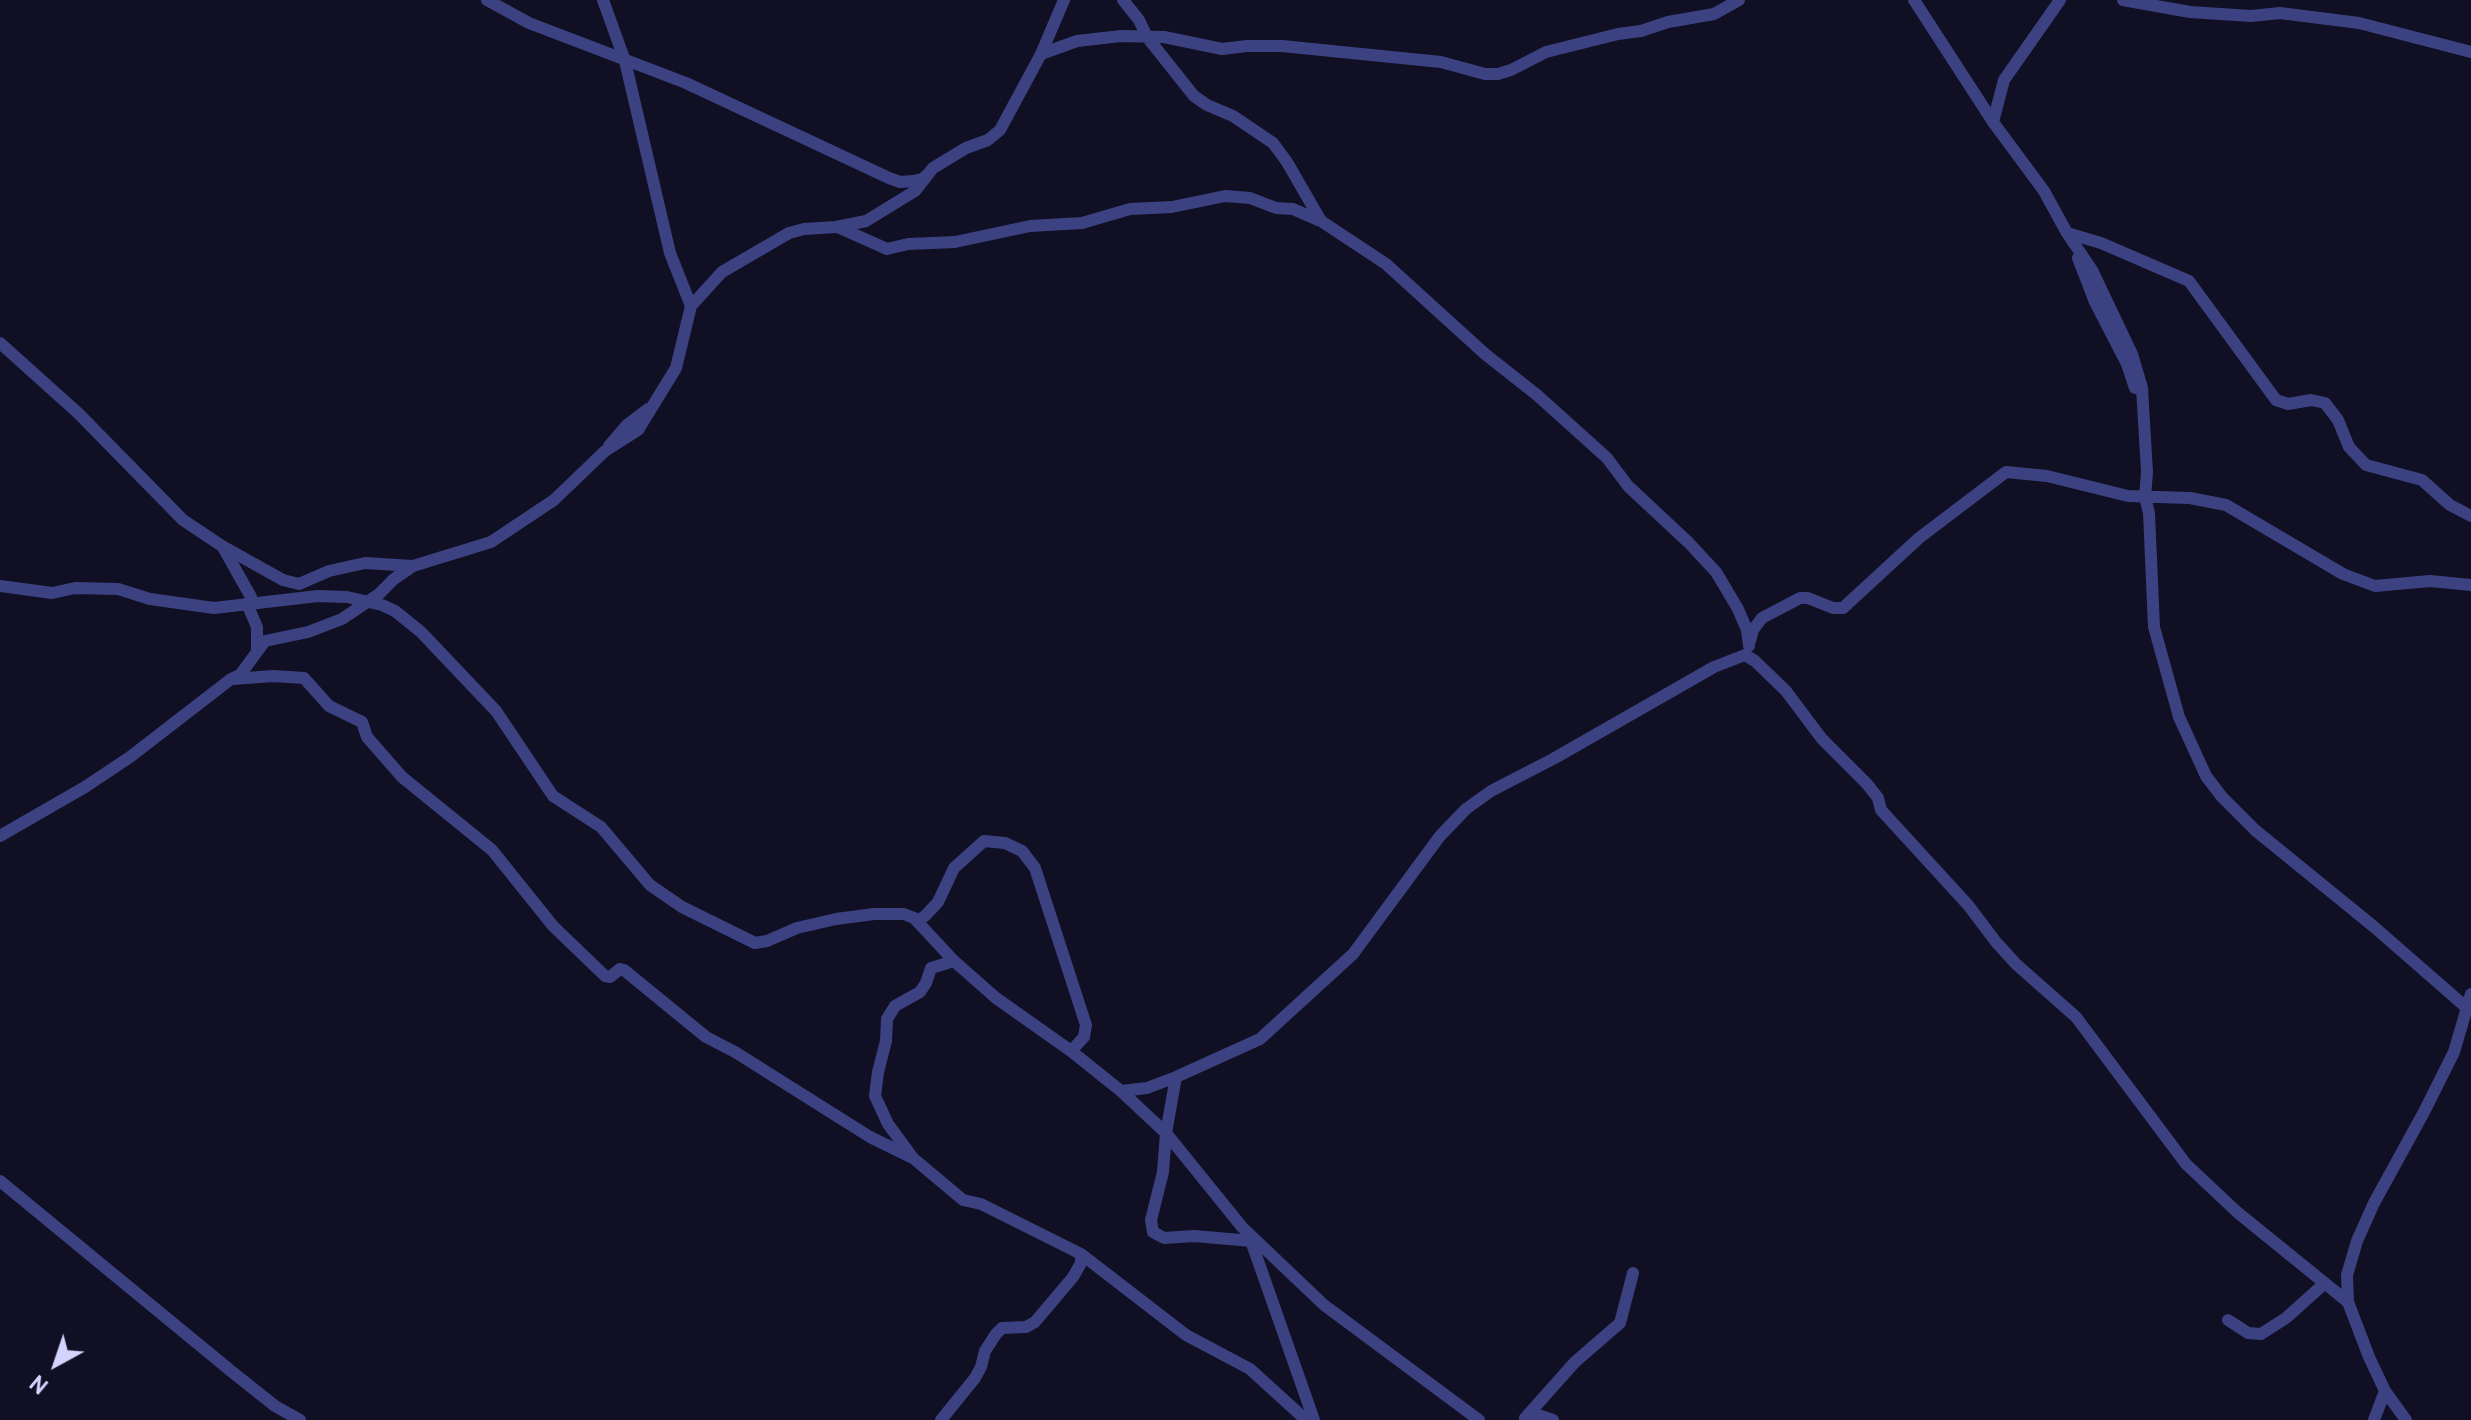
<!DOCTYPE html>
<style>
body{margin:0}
#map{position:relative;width:2471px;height:1420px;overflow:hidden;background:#100f24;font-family:Overpass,sans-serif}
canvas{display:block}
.north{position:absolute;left:16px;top:1324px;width:80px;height:80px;-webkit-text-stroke:6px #100f24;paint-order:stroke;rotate:220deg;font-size:22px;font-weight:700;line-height:32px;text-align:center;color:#d3d4fe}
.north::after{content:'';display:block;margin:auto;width:28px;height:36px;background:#d3d4fe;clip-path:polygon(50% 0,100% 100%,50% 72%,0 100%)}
</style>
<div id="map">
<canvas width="2471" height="1420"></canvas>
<div class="north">N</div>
</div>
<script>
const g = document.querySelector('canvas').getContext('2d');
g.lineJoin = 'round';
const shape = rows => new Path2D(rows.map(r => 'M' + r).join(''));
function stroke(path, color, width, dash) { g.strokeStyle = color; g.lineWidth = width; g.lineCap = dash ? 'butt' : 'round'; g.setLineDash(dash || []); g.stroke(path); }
stroke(shape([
 [487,0,529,23,686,83,889,178,900,182,913,181,922,179,927,175],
 [603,0,625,61,670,253,691,306],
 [1123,0,1139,20,1147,37,1194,96,1207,105,1233,116,1273,143,1287,162,1321,221,1386,264,1485,354,1537,395,1607,458,1628,486,1689,543,1716,572,1738,609,1747,630,1749,646],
 [1914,0,1993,122,2044,191,2067,233,2092,270,2132,354,2142,388,2147,472,2145,497,2149,513,2154,627,2179,717,2206,776,2222,797,2255,830,2373,926,2467,1008],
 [2123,0,2190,12,2251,16,2280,13,2359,23,2471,52],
 [1041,54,1077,41,1121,36,1164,37,1222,49,1247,46,1282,46,1441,62,1485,74,1498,74,1511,70,1546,52,1618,34,1641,31,1668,22,1714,14,1739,0],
 [1993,122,2004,80,2060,0],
 [840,228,887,249,908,244,955,242,1030,226,1082,223,1130,209,1172,207,1225,196,1250,198,1276,208,1293,209,1318,220],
 [2067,233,2101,243,2189,281,2276,400,2288,404,2311,400,2325,403,2338,420,2349,447,2366,465,2422,480,2450,505,2471,516],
 [2078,258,2095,302,2127,364,2135,388],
 [0,343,78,413,183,520,222,546,283,580,299,584,329,571,365,563,413,566],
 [609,446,627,425,648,409],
 [224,549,251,597,248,606,257,627,257,649],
 [0,586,52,593,75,588,118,589,150,599,214,608,318,596,347,597,382,605,395,611,421,632,496,711,553,796,601,827,650,885,682,907,755,943,767,941,797,928,836,919,874,914,904,914,914,918,954,961,996,998,1071,1051,1121,1091,1166,1133,1242,1227,1324,1305,1479,1420],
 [1750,641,1753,630,1762,618,1800,598,1808,598,1833,608,1843,608,1919,538,2006,472,2047,476,2128,496,2190,498,2226,505,2343,574,2375,586,2430,581,2471,585],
 [233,679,273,676,304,678,329,706,362,722,367,737,402,777,492,850,553,926,605,976,610,977,620,969,624,970,706,1037,735,1052,870,1137,913,1158],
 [0,836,85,787,130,757,231,679,240,675,265,641,308,632,342,619,379,594,394,579,413,566,491,542,554,500,605,451,638,430,676,368,691,306,722,272,789,233,804,229,836,227,866,221,915,191,933,168,966,148,988,140,1000,130,1041,54,1064,0],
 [918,921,926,915,938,902,954,868,984,841,1005,843,1022,851,1035,868,1086,1025,1084,1037,1071,1051],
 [954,961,931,968,926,983,920,992,895,1006,887,1019,886,1041,878,1072,875,1096,888,1124,913,1158,963,1200,981,1204,1081,1254,1186,1335,1250,1369,1306,1420],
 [1176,1077,1166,1133,1163,1172,1151,1220,1153,1232,1164,1238,1194,1236,1252,1241],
 [1121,1091,1147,1088,1176,1077,1260,1039,1353,954,1440,836,1466,809,1491,791,1553,759,1714,667,1745,655,1755,661,1786,691,1822,739,1867,784,1878,798,1881,810,1968,905,1996,942,2016,964,2076,1017,2186,1164,2237,1212,2348,1302],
 [0,1181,231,1371,275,1406,300,1420],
 [1250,1238,1314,1420],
 [2228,1320,2248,1333,2261,1334,2286,1318,2325,1283],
 [1526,1417,1575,1362,1620,1323,1633,1273],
 [1525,1418,1538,1415,1553,1420],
 [941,1420,975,1378,981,1367,985,1351,996,1334,1002,1328,1026,1327,1035,1322,1073,1277,1081,1263,1081,1254],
 [2374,1420,2385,1391],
 [2406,1420,2385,1391,2369,1357,2348,1302,2347,1275,2357,1241,2374,1203,2424,1112,2454,1052,2471,994]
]), '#3c4281', 12);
</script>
